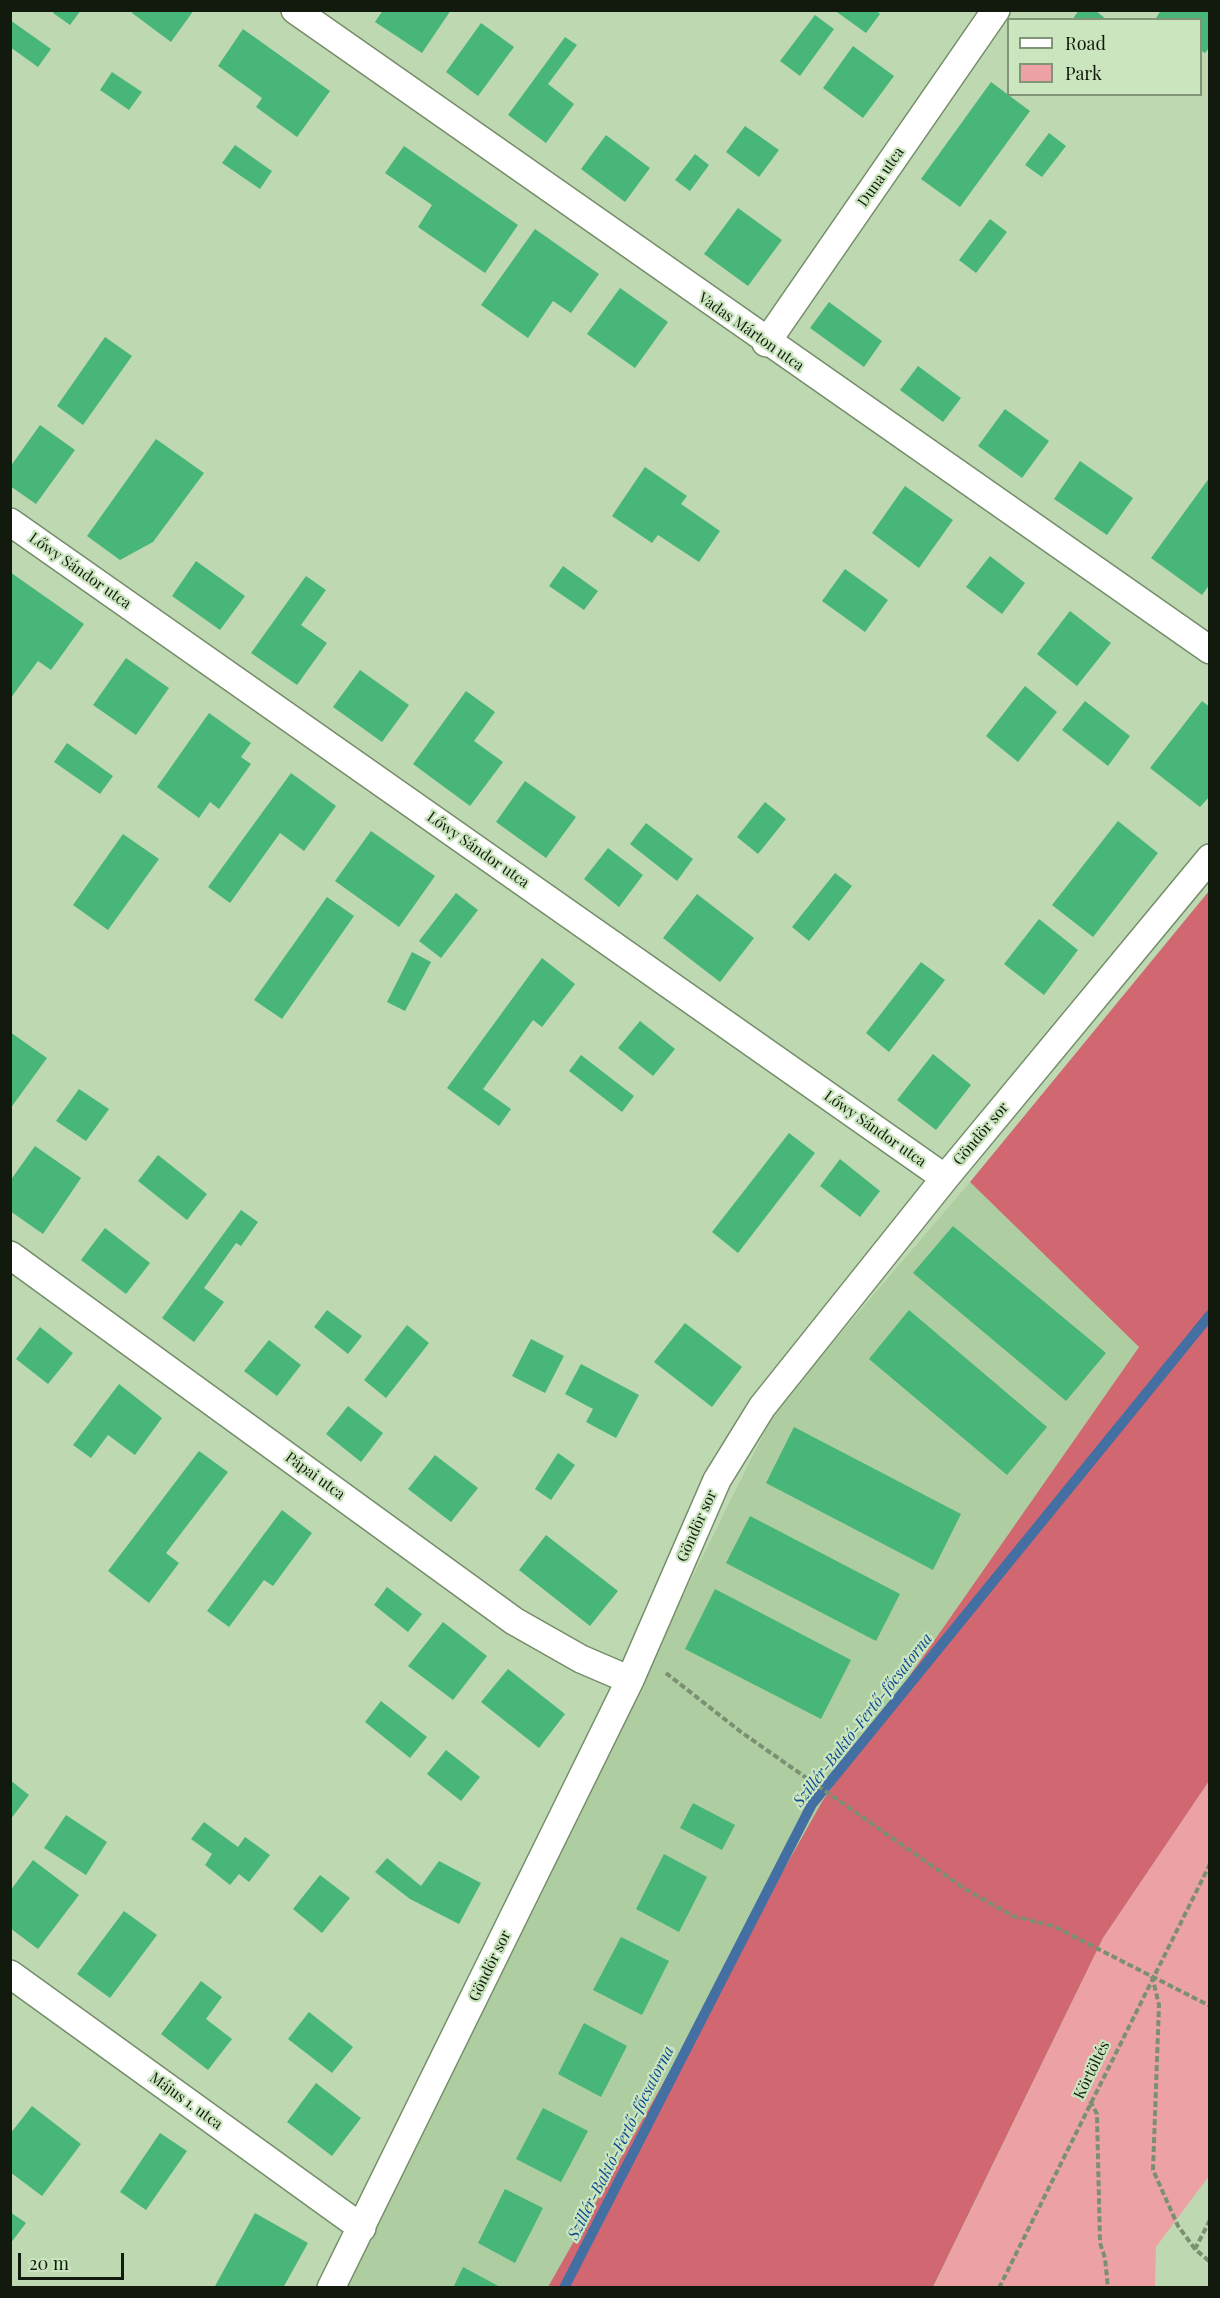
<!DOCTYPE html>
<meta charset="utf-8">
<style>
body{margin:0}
#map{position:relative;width:1220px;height:2298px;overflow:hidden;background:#bed9b2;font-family:"Playfair Display",serif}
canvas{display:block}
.frame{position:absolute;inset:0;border:12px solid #111a0c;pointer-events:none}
.legend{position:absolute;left:1007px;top:18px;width:195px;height:78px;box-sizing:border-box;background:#cbe6bf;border:2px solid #819477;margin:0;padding:8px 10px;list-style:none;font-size:18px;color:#111a0c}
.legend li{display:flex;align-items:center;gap:12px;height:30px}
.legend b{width:30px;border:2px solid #819477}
.scale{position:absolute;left:18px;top:2253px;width:106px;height:27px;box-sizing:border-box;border:3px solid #111a0c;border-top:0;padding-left:8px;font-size:18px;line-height:21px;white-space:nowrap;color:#111a0c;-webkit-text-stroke:4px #cbe6bf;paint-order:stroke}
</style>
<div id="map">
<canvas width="1220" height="2298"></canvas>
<div class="frame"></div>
<ul class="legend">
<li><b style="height:8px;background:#fff"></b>Road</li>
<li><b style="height:16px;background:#eca2a5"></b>Park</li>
</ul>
<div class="scale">20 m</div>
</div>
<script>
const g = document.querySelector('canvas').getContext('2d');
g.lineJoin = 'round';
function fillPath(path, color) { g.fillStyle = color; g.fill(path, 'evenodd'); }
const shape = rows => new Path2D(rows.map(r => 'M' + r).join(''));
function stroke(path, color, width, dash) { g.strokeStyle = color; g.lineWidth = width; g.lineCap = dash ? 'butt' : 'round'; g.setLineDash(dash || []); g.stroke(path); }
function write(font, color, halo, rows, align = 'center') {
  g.font = font + ' "Playfair Display",serif'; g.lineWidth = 4.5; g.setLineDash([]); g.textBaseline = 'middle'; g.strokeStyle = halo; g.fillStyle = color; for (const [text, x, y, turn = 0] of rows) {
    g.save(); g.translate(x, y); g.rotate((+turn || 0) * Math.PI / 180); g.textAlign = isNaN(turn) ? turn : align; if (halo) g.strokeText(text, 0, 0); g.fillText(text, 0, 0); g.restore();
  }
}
fillPath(shape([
 [970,1182,1139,1347,823,1800,548,2287,339,2288,776,1409]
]), '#aecea1');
fillPath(shape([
 [1209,1781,1209,2176,1156,2247,1155,2287,933,2288,1103,1938]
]), '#eca2a5');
fillPath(shape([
 [1209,891,1209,1781,1103,1938,933,2287,548,2287,823,1800,1139,1347,970,1182]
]), '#d16770');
stroke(shape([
 [564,2288,812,1804,1210,1315]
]), '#436fa2', 10);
fillPath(shape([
 [55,10,81,10,70,25,53,13],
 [133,10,194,10,171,42,132,13],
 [383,10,451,10,422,53,375,22],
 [834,10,876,10,880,14,866,33],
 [1079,10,1095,10,1107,20,1072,20],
 [1161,10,1210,10,1210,47,1205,53,1200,50,1200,20,1155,20],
 [815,15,834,29,800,76,780,61],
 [10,20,51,49,38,67,10,47],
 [481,23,514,47,478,96,446,72],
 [243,29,330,91,297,137,256,107,262,98,218,66],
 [565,37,577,45,548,84,574,104,546,143,508,115],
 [853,46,894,76,863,118,823,88],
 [112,72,142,92,129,110,100,90],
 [991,82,1030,111,960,207,921,179],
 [745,126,779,150,759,177,726,152],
 [1049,133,1066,146,1042,177,1025,165],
 [606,135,650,168,625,202,581,169],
 [235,145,272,171,260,189,222,163],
 [404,146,518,225,485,273,418,227,432,205,385,173],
 [695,154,709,165,690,191,675,180],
 [738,208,782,240,748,286,704,254],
 [990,219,1007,232,976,273,959,260],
 [535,229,599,274,571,313,553,301,528,338,481,305],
 [620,288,668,322,635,368,587,334],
 [829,302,882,341,864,367,810,328],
 [105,337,132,356,83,425,57,406],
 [918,366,961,398,943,422,900,390],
 [1005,409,1049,441,1022,478,978,446],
 [40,425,75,450,36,504,10,486,10,467],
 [156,439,204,473,153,542,120,560,87,536],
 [1080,461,1133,498,1107,535,1054,499],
 [645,467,687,496,681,504,720,531,699,562,658,535,652,543,612,516],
 [1210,477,1210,584,1202,595,1151,558],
 [905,486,953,520,919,568,872,533],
 [990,556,1025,583,1002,614,966,587],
 [196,561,245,596,220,630,172,596],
 [563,566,598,591,584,610,549,586],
 [845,569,888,600,865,632,822,601],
 [10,572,84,624,51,670,38,661,10,699],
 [306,576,326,590,301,625,327,643,297,685,251,653],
 [1070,611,1111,643,1077,686,1037,654],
 [126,658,169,688,136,735,93,705],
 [360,670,409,705,382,742,333,707],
 [1025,686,1057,712,1018,762,986,736],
 [466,691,495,712,474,741,503,762,470,806,413,764],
 [1085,701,1130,736,1108,766,1062,730],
 [1202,701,1210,707,1210,796,1200,807,1150,768],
 [209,713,251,743,241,757,251,764,219,809,210,802,199,818,157,787],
 [67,743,113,776,100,794,54,762],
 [291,773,336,806,304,851,280,833,230,903,208,887],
 [525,781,576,817,546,858,496,822],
 [765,802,786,819,758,854,737,837],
 [1118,821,1158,853,1093,937,1052,905],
 [646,823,693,859,677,881,630,844],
 [371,831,435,876,399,927,335,881],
 [123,834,159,859,108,930,73,905],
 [608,848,643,875,619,907,584,879],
 [835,873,852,886,809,941,792,927],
 [456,893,478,910,441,958,419,941],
 [697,894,754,938,720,982,663,938],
 [327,897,354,916,282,1019,254,1000],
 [1039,919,1078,950,1044,995,1004,964],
 [412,952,431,962,405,1011,387,1002],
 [542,958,575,984,542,1027,533,1020,483,1089,511,1109,499,1126,447,1088],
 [921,962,945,980,889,1052,866,1033],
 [640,1021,675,1049,653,1076,618,1048],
 [10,1032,47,1058,10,1109],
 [933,1054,971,1085,936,1130,897,1100],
 [581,1055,634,1096,622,1112,569,1071],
 [79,1089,109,1109,86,1141,56,1121],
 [789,1133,815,1153,738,1253,712,1232],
 [35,1146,81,1178,43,1234,10,1211,10,1181],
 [158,1155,207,1194,187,1220,138,1181],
 [840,1159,880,1191,860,1217,820,1186],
 [241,1210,258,1222,241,1246,236,1243,204,1288,224,1302,194,1342,162,1318],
 [953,1226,1106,1353,1066,1401,913,1273],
 [105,1228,150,1263,126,1294,81,1260],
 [327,1310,362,1336,348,1354,314,1327],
 [909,1310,1047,1427,1007,1475,869,1359],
 [685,1323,742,1367,712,1407,654,1362],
 [407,1325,429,1343,386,1398,364,1380],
 [40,1327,73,1353,48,1384,16,1359],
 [531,1339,564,1356,545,1393,512,1376],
 [269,1340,301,1365,277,1396,244,1371],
 [581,1364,639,1395,616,1438,586,1422,593,1409,565,1394],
 [119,1384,162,1418,135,1455,108,1435,91,1458,73,1445],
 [348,1406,383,1433,361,1462,326,1434],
 [794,1427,961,1514,933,1570,766,1483],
 [199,1451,228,1472,166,1553,179,1563,149,1603,108,1571],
 [558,1453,575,1465,551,1500,535,1489],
 [435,1455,478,1488,451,1522,408,1489],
 [282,1510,312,1533,273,1586,264,1580,229,1627,207,1611],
 [750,1516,900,1594,876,1641,726,1563],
 [546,1535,618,1591,590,1626,519,1570],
 [387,1587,422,1614,408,1632,374,1605],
 [715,1589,851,1660,821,1719,685,1649],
 [443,1622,487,1656,453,1700,408,1666],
 [508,1669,565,1714,539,1748,481,1702],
 [381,1701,427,1737,410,1758,365,1722],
 [446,1750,480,1777,461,1801,427,1774],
 [10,1780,29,1795,10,1820],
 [693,1803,735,1825,722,1850,680,1828],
 [66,1815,107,1842,86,1875,44,1848],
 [204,1822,238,1847,245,1837,270,1855,249,1882,239,1874,230,1885,205,1865,212,1854,191,1839],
 [664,1854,707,1877,679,1932,636,1909],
 [387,1858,421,1886,439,1861,481,1883,459,1924,410,1899,375,1872],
 [33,1860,79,1895,38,1949,10,1928,10,1891],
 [320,1875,350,1898,322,1933,293,1909],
 [124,1911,157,1935,110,1998,77,1974],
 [621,1937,669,1961,642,2015,593,1990],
 [201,1981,222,1997,206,2019,232,2039,208,2070,161,2034],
 [309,2012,353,2047,332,2073,288,2039],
 [584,2023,627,2046,601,2097,558,2074],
 [316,2083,361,2118,332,2156,287,2122],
 [32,2106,81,2144,42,2196,10,2172,10,2134],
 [543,2108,588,2131,561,2182,516,2159],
 [160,2133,187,2151,146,2210,120,2192],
 [505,2189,543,2208,515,2263,478,2243],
 [10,2212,26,2223,10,2244],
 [255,2213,308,2243,283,2288,214,2288],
 [463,2267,502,2288,453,2288]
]), '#48b579');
const minor = shape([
 [295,10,1210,650],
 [766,343,996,10],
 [10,522,945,1178],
 [10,1255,514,1621,581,1659,630,1680],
 [10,1974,362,2228],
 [331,2288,630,1680,717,1480,762,1407,945,1178,1210,858]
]);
stroke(minor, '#748d69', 30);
stroke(shape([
 [666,1673,741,1732,965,1889,1013,1916,1053,1926,1210,2006],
 [1152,1976,1159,2005,1153,2170,1178,2226,1195,2249],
 [1090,2101,1097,2114,1100,2243,1105,2258,1108,2288],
 [1210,2220,1195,2249,1210,2262],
 [999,2288,1210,1864]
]), '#7b8f72', 4, [6, 3]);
stroke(minor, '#fff', 27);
write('15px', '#111a0c', '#cbe6bf', [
 ["Duna utca",881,177,-55],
 ["Vadas Márton utca",751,332,35],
 ["Lőwy Sándor utca",80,571,35],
 ["Lőwy Sándor utca",478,850,35],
 ["Lőwy Sándor utca",875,1129,35],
 ["Göndör sor",981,1134,-50],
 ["Pápai utca",315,1476,36],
 ["Göndör sor",697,1526,-66],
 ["Göndör sor",490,1966,-64],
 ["Körtöltés",1092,2070,-64],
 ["Május 1. utca",186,2101,36]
]);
write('italic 16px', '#0f4a91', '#cbe6bf', [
 ["Szillér-Baktó-Fertő-főcsatorna",863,1720,-52],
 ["Szillér-Baktó-Fertő-főcsatorna",621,2143,-63]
]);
</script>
